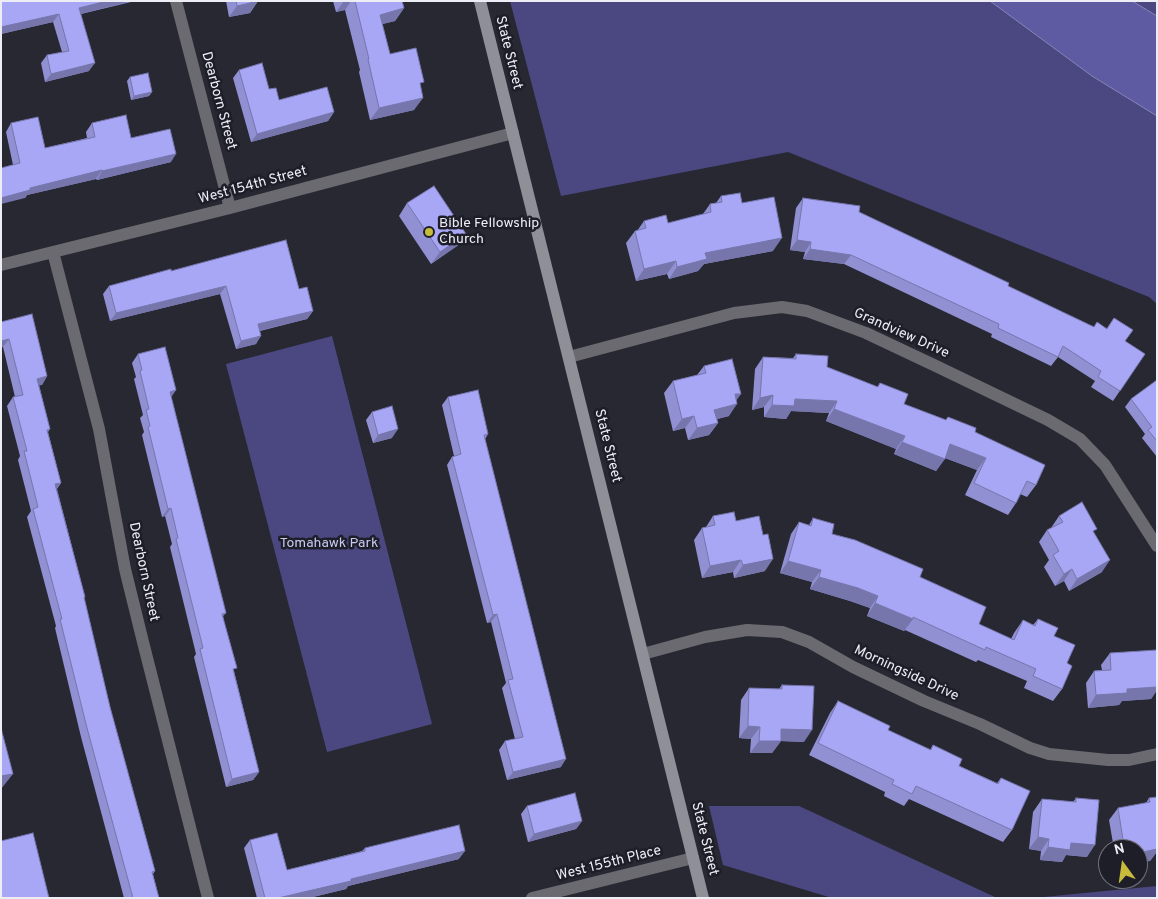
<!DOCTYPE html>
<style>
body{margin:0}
#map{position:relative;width:1158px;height:899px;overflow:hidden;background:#272832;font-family:Overpass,sans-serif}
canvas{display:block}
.frame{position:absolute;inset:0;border:2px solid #edeef5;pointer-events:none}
.north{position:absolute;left:1098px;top:839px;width:50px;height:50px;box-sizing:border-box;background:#1e1e28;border:1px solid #71717a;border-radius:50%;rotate:346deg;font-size:14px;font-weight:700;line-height:20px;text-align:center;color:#edeef5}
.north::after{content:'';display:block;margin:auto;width:18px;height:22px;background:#c7bb3c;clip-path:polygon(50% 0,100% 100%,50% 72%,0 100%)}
</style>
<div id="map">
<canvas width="1158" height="899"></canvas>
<div class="frame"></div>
<div class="north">N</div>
</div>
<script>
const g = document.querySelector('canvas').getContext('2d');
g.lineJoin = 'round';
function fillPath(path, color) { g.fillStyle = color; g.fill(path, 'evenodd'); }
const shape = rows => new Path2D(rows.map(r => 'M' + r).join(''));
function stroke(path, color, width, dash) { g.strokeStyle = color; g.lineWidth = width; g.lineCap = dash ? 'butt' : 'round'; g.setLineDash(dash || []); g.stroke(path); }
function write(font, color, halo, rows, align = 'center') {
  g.font = font + ' Overpass,sans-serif'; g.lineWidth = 5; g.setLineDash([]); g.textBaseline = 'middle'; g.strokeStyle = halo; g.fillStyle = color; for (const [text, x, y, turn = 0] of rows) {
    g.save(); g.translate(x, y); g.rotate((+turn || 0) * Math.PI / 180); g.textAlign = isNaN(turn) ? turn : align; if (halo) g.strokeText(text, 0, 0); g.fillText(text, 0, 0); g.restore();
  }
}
fillPath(shape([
 [510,1,990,1,1092,76,1157,116,1157,304,1149,297,788,152,561,196],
 [1132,1,1157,1,1157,16],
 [332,336,432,724,327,752,226,364],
 [709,806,799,806,997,898,832,898,723,865],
 [1157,886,1157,898,1033,898]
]), '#4b4881');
const water = shape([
 [990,1,1132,1,1157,16,1157,116,1092,76,990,1]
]);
fillPath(water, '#5e5ba2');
stroke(water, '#8987bb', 1);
stroke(shape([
 [176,1,230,208],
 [53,252,99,429,125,569,143,642,208,898],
 [1,265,230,208,513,133],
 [569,357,734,313,782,307,807,311,866,333,938,367,1048,420,1080,439,1105,465,1157,546],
 [643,654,705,637,747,630,782,632,809,642,853,667,924,701,980,724,1030,748,1049,754,1108,760,1129,760,1157,754],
 [532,898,693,858]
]), '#6a6a70', 12);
stroke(shape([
 [480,1,703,898]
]), '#8f8f98', 12);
fillPath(shape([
 [1,1,131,2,81,14,89,71,45,82,41,63,47,55,62,52,53,22,1,34],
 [226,1,258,1,250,13,229,17],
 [333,1,402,1,404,8,395,21,382,24,390,54,421,87,414,110,370,120,359,72,360,70,345,10,336,12],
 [239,70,269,89,279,100,334,112,328,121,251,142,233,78],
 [130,77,152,92,149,96,131,100,127,81],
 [11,123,45,148,87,138,86,132,92,123,131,138,171,162,97,180,96,179,27,195,25,198,13,165,6,132],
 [721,196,742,203,773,251,704,264,698,271,669,279,667,274,636,281,626,243,635,231,637,231,644,221,668,223,703,214,710,204,716,203],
 [803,198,859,212,1008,286,1094,327,1107,328,1114,318,1125,341,1145,354,1113,401,1091,387,1095,381,1058,357,1051,366,991,337,992,334,844,264,803,259,805,252,790,250,796,208],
 [407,203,466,234,457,246,431,264,399,216],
 [171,271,299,289,313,311,307,319,260,331,256,344,236,349,220,294,110,321,103,294,109,286],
 [1,322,47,376,42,385,39,385,50,429,48,432,61,483,57,489,85,597,84,598,110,707,155,871,153,874,159,898,124,898,81,737,55,628,56,626,27,517,31,511,18,460,20,456,7,406,13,397,15,397,3,347],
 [138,354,176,390,171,397,226,613,223,616,234,671,259,772,253,780,226,787,194,657,196,654,170,547,172,544,165,516,162,517,142,435,144,432,140,418,143,415,134,379,136,377,132,363],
 [796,354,827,367,877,387,880,383,904,404,946,420,948,417,975,432,1036,485,1027,497,1020,494,1016,503,1008,515,965,495,977,470,945,458,936,471,894,454,896,449,826,421,829,413,791,411,786,419,764,417,764,407,752,410,755,369,763,357,793,358],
 [704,366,729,416,717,419,718,423,709,435,688,440,685,428,673,431,664,393,673,381,697,375],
 [1157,380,1157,457,1142,438,1145,434,1125,407,1131,399],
 [448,397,488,434,485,439,561,767,507,780,499,750,505,741,515,739,502,688,506,683,491,622,487,623,447,465,452,457,454,456,442,405],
 [372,412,392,438,373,443,366,420],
 [713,516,736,521,765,571,734,578,733,572,702,578,694,540,702,528,706,527],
 [1059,516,1094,533,1102,572,1069,591,1064,581,1055,586,1044,567,1049,560,1039,542,1047,530,1051,528],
 [813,518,832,534,920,577,979,624,1011,639,1014,633,1023,620,1033,625,1038,619,1054,636,1067,663,1062,689,1053,701,1024,688,1027,681,978,660,976,662,905,630,904,631,867,616,870,608,850,601,810,589,812,582,780,573,791,534,799,522,809,525],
 [1110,653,1157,687,1157,690,1151,699,1122,701,1119,705,1088,708,1086,683,1094,671,1102,670,1101,665],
 [782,685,804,742,781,741,772,753,750,753,751,739,739,738,741,700,749,688,779,689],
 [838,701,888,730,930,750,933,745,959,766,997,783,1001,778,1012,830,1003,842,909,799,904,806,884,796,885,792,809,755,830,713],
 [1076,798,1087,857,1066,855,1062,862,1040,860,1041,851,1029,849,1033,812,1042,799,1073,802],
 [1149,798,1156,853,1150,861,1138,849,1114,849,1109,820,1118,808,1146,803],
 [527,806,582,821,576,829,528,842,521,814],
 [250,840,287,870,362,851,365,848,459,859,348,886,346,889,309,898,257,898,244,848]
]), '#9090d3');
fillPath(shape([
 [107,1,132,1,73,16,79,8],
 [258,1,250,13,229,17,237,6],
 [344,1,351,1,345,10,336,12],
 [404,8,395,21,371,27,380,15],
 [59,14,53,22,1,34,1,27],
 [95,63,89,71,45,82,51,74],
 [152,92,149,96,131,100,134,96],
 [423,98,414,110,370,120,379,108],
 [334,112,328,121,251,142,257,134],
 [176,154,171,162,97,180,102,171],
 [102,170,96,179,27,195,25,198,1,204,1,198,30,188],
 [466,234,457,246,431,264,440,252],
 [782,238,773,251,704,264,698,271,669,279,677,267,705,253],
 [797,240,811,242,805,252,790,250],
 [810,249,851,255,844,264,803,259],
 [676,261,667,274,636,281,644,269],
 [226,286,220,294,110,321,116,313],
 [313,311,307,319,253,332,258,324],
 [261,336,256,344,236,349,241,341],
 [9,339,3,347,1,348,1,341],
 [47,376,42,385,31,387,37,379],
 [176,390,170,398,170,392],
 [735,394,741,394,733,405,737,404,729,416,706,422,714,410],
 [773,395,764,407,752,410,760,398],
 [795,399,837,401,829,413,791,411,786,419,764,417,772,405],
 [834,409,905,436,896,449,826,421],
 [694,416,685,428,673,431,682,419],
 [718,423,709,435,688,440,697,428],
 [398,429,392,438,373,443,378,435],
 [902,442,945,459,936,471,894,454],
 [950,444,986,458,977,470,942,457],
 [61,483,55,491,55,484],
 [171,508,165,516,162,517,168,509],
 [773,559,765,571,734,578,743,565],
 [741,560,733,572,702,578,710,566],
 [1110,560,1102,572,1069,591,1077,579],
 [788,561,821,570,812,582,780,573],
 [1072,569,1064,581,1055,586,1064,574],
 [819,577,858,588,878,596,870,608,850,601,810,589],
 [875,603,913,619,904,631,867,616],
 [497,614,491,622,487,623,493,615],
 [1157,687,1157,690,1151,699,1122,701,1119,705,1088,708,1096,695,1127,689],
 [748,726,760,727,751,739,739,738],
 [781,729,812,730,804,742,781,741,772,753,750,753,759,741],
 [566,759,561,767,507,780,513,772],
 [259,772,253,780,226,787,232,779],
 [13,774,1,789,1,776],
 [582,821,576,829,528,842,534,834],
 [1038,837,1049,839,1041,851,1029,849],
 [1071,843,1095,845,1087,857,1066,855,1062,862,1040,860,1048,847],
 [1157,843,1157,853,1156,853,1150,861,1138,863,1138,853],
 [1135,844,1132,849,1122,849,1124,846],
 [465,851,459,859,348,886,346,889,309,898,278,898,351,879]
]), '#7675ac');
const building = shape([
 [1,1,107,1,79,8,95,63,51,74,47,55,69,51,59,14,1,27,1,1],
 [236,1,258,1,237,6,236,1],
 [355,1,402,1,404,8,380,15,390,54,416,48,424,82,420,83,423,98,379,108,368,59,369,59,355,1],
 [262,63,269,89,276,88,279,100,327,87,334,112,257,134,239,70,262,63],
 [148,73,152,92,134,96,130,77,148,73],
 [126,115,131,138,170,129,176,154,102,171,102,170,30,188,30,190,1,198,1,168,20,163,11,123,38,117,45,148,95,137,92,123,126,115],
 [434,186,466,234,440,252,407,203,434,186],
 [740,193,742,203,774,197,782,238,705,253,707,259,677,267,676,261,644,269,635,231,646,228,644,221,666,215,668,223,711,212,710,204,722,202,721,196,740,193],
 [803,198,860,206,859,212,1009,283,1008,286,1094,327,1097,322,1107,329,1114,318,1133,330,1125,341,1145,354,1120,391,1098,377,1101,371,1063,346,1058,357,998,328,999,324,851,255,810,249,811,242,797,240,803,198],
 [286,240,299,289,307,287,313,311,258,324,261,336,241,341,226,286,116,313,109,286,171,269,171,271,286,240],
 [32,314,47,376,37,379,50,429,47,430,61,483,55,484,85,597,84,597,110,707,155,871,152,872,159,898,133,898,87,728,60,619,62,619,33,509,38,507,24,451,27,451,13,397,23,395,9,339,1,341,1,322,32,314],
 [165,347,176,390,170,392,226,613,222,614,237,668,233,669,259,772,232,779,200,649,203,648,176,539,178,538,171,508,168,509,148,427,150,426,146,410,149,409,140,371,142,370,138,354,165,347],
 [796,354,828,356,827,367,878,387,880,383,908,394,904,404,946,420,948,417,976,428,975,432,1045,465,1036,485,1027,481,1016,503,974,483,986,458,950,444,945,459,902,442,905,436,834,409,837,401,795,399,794,406,772,405,773,395,760,398,763,357,796,359,796,354],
 [732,359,741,394,735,394,737,404,714,410,718,423,697,428,694,416,682,419,673,381,706,373,704,366,732,359],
 [1157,380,1157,441,1148,430,1152,427,1131,399,1157,380],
 [478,390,488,434,484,435,566,759,513,772,505,741,523,737,508,680,513,679,497,614,493,615,452,457,461,454,448,397,478,390],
 [392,406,398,429,378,435,372,412,392,406],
 [1082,502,1097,529,1093,531,1110,560,1077,579,1072,569,1064,574,1053,555,1059,551,1047,530,1063,522,1059,516,1082,502],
 [734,512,736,521,759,516,763,535,768,534,773,559,743,565,741,560,710,566,702,528,715,525,713,516,734,512],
 [813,518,834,524,832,534,855,540,923,569,920,577,986,607,979,624,1014,640,1023,620,1035,626,1038,619,1058,628,1054,636,1075,645,1067,663,1072,666,1062,689,1033,676,1036,669,986,647,985,650,913,617,913,619,875,603,878,596,858,588,819,577,821,570,788,561,799,522,811,526,813,518],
 [1157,650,1157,687,1127,689,1127,693,1096,695,1094,671,1111,670,1110,653,1157,650],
 [782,685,814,686,812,730,781,729,781,741,759,741,760,727,748,726,749,688,782,689,782,685],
 [838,701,890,726,888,730,931,750,933,745,962,759,959,766,998,784,1001,778,1030,791,1012,830,916,786,912,794,892,784,894,780,818,743,838,701],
 [1,728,13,774,1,776,1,728],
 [575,793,582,821,534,834,527,806,575,793],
 [1157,797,1157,849,1138,853,1138,849,1136,849,1135,844,1124,846,1118,808,1150,802,1149,798,1157,797],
 [1076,798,1099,800,1095,845,1071,843,1070,850,1048,847,1049,839,1038,837,1042,799,1076,802,1076,798],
 [459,825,465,851,351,879,351,881,278,898,265,898,250,840,277,833,287,870,365,851,365,848,459,825],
 [33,833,49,898,1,898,1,841,33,833]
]);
fillPath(building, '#a8a7f5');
stroke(building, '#7675ac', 1);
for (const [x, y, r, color] of [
 [429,232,5,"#c7bb3c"]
]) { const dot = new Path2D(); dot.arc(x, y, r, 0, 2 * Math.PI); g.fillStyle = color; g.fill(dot); stroke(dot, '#1e1e28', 2); }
write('14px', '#edeef5', '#1e1e28', [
 ["State Street",508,53,76],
 ["Dearborn Street",218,101,75],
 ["West 154th Street",253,186,-15],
 ["Grandview Drive",901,334,24],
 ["State Street",607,446,76],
 ["Dearborn Street",143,572,78],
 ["Morningside Drive",906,674,25],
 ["State Street",704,839,76],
 ["West 155th Place",609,864,-14]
]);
write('14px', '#edeef5', '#1e1e28', [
 ["Bible Fellowship",439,224],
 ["Church",439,240]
], 'left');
write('14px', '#cacbf4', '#1e1e28', [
 ["Tomahawk Park",329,544]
]);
</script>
